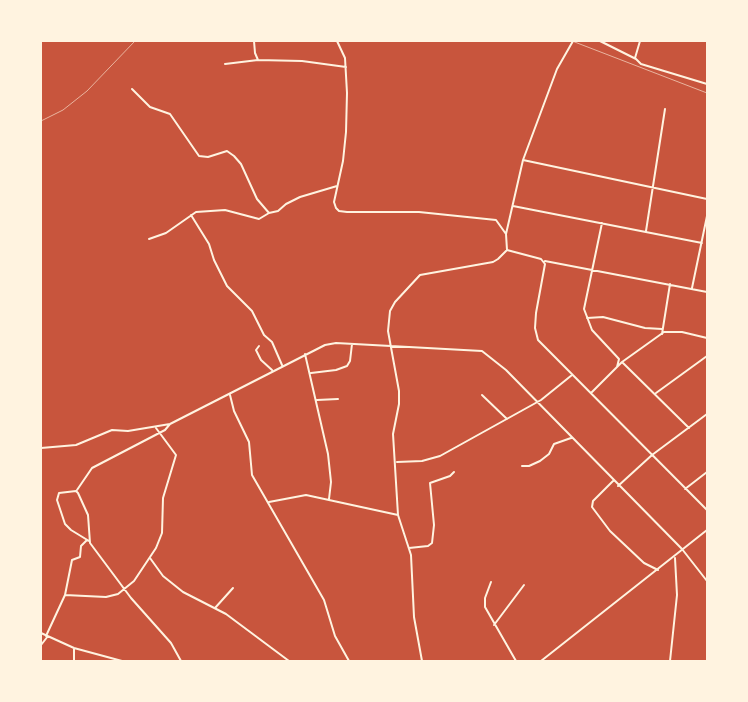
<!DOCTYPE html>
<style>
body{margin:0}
#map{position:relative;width:748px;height:702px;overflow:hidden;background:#c8553d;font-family:Lato,sans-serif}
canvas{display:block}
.frame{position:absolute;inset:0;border:42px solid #fff3e0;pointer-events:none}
</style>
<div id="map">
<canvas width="748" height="702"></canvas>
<div class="frame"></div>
</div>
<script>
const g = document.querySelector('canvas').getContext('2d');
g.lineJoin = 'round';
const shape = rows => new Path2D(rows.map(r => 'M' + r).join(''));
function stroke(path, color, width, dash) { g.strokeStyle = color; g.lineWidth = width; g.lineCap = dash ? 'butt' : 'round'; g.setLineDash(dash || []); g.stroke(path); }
stroke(shape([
 [254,41,255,53,258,60],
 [337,41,345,58,347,93,346,132,343,161,334,202,336,208,339,211,347,212,419,212,496,220,506,234,507,250,541,259,545,264,536,313,535,328,538,340,707,510],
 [600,41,636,59],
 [640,41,635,58,641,64,707,84],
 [225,64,258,60,302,61,346,67],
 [132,89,150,107,170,114,199,156,208,157,227,151,234,156,241,164,257,199,269,213,278,211,286,204,300,197,337,186],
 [523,160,707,199],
 [513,206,702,243],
 [191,215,209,244,214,260,227,286,252,311,264,335,272,342,282,365],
 [602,223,584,309,592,330,619,359,617,367],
 [646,231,665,109],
 [506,234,523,160,557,69,573,41],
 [149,239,166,233,196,212,225,210,259,219,269,213],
 [545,261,707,292],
 [692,288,707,216],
 [587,318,603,317,645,328,662,329],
 [662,334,670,284],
 [259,346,256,350,261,360,272,370],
 [305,354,328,454,331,482,329,499],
 [623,363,689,428],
 [311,373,336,370,347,366,350,361,352,344],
 [591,393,622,362,664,332,682,332,707,338],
 [656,393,707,356],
 [230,395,234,411,249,442,252,475,324,600,335,636,349,661],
 [482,395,507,419],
 [317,400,338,399],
 [41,448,76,445,112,430,128,431,170,424,325,345,336,343,482,351,506,370,682,549],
 [397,462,422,461,440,456,541,400,572,375],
 [522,466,529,466,540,461,549,454,554,444,571,438],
 [613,481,593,501,592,507,610,531,644,563,658,570],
 [618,486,652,455,707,414],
 [685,489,707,472],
 [77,490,92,468,165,430,170,424],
 [269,502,306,495,398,515],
 [89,541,71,530,65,524,57,500,59,493,76,491,78,493,88,515,90,543,131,598,171,643,181,661],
 [409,548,428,546,432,543,434,525,430,483,450,476,454,472],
 [150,558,163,576,183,592,226,614,289,661],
 [491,582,485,598,485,607,516,661],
 [65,595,72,560,80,557,81,546,87,540],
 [215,608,233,588],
 [494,625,524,585],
 [41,633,74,648,122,661],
 [46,636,65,595,106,597,118,594,134,581,156,548,162,533,163,498,176,455,156,428],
 [41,645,48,636],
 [74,661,74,648],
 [422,661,414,617,411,555,398,515,393,434,399,404,399,391,388,331,390,311,395,302,420,275,493,262,498,259,507,250],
 [670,661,677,595,675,558]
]), '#fff3e0', 2);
stroke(shape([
 [682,549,707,581],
 [541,661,707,530]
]), '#fff3e0', 2);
stroke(shape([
 [572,41,707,93],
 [41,121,63,110,87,91,135,41]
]), '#e9b49f', 1);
</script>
